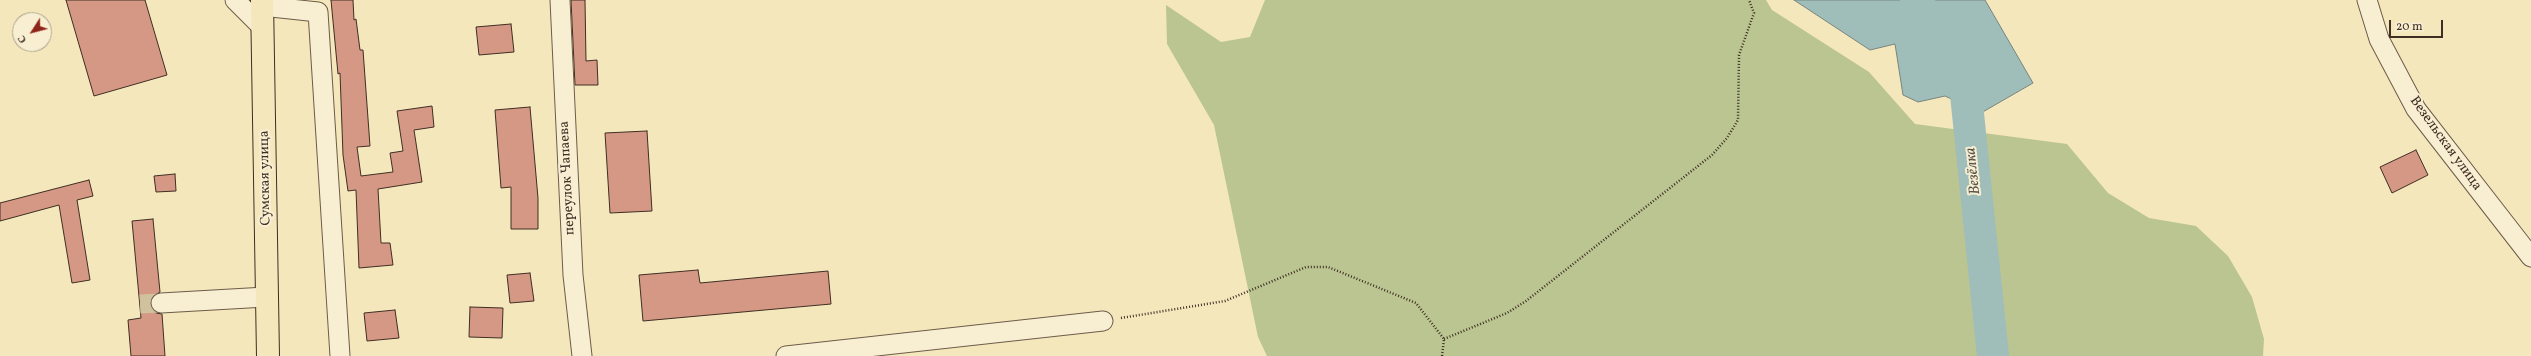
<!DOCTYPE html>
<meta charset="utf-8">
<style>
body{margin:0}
#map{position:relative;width:2531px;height:356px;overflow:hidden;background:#f4e7bc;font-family:Vollkorn,serif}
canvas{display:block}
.north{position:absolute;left:12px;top:12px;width:40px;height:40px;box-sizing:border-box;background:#f8efd3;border:1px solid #aea28d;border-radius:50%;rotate:234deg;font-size:11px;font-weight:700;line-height:16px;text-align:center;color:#3f2e23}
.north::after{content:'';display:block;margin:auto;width:14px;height:18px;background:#8f2418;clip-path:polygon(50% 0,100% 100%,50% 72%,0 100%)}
.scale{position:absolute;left:2389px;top:20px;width:54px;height:18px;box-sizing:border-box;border:2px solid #3f2e23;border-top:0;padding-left:5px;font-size:12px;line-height:14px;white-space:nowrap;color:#3f2e23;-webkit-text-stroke:3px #f8efd3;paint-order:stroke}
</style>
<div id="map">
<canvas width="2531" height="356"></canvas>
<div class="north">С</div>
<div class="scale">20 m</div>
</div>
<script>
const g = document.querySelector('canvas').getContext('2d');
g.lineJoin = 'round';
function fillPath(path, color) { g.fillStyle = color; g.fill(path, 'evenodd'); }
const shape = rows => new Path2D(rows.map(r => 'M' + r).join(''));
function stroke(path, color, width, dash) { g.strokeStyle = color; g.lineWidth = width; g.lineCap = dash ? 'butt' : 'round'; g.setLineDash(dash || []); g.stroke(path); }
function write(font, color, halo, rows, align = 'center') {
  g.font = font + ' Vollkorn,serif'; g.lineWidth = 4; g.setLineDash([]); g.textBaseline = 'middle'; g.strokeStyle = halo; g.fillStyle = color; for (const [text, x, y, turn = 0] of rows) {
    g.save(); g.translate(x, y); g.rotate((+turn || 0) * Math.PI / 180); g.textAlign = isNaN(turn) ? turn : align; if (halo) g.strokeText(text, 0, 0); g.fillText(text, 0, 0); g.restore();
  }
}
fillPath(shape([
 [1265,0,1766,0,1772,10,1869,72,1915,124,2067,144,2108,193,2149,218,2196,226,2228,256,2252,297,2264,339,2263,356,1267,356,1258,337,1214,125,1167,44,1166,5,1221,42,1250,37]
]), '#bac591');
const water = shape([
 [1794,0,1985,0,2033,83,1981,113,1945,96,1918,102,1903,95,1895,44,1870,50,1794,0]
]);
fillPath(water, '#9fbeba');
stroke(water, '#79847e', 1);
stroke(shape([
 [1916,0,1964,75,1993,356]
]), '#9fbeba', 32);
const building = shape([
 [66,0,145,0,167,75,94,96,66,0],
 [331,0,353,0,354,20,356,19,360,50,363,50,370,146,357,147,361,176,393,172,390,153,403,151,397,111,432,106,434,127,414,130,422,182,378,189,381,243,390,243,393,265,359,268,356,190,348,191,343,155,340,73,338,74,331,0],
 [571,0,585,0,586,61,597,60,598,85,575,85,571,0],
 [511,24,514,52,479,55,476,27,511,24],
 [530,107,538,198,538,229,511,229,511,187,501,188,495,110,530,107],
 [647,131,652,211,610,213,605,133,647,131],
 [2416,150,2428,175,2392,193,2380,167,2416,150],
 [175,174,176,191,156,192,154,176,175,174],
 [89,180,93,196,77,200,90,280,72,283,59,205,0,221,0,203,89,180],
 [153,219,160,292,151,298,150,304,156,313,162,314,165,356,131,356,128,320,141,318,132,221,153,219],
 [698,270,700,283,828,271,831,304,643,321,639,275,698,270],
 [530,273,534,301,510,303,507,275,530,273],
 [470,307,503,308,502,338,469,337,470,307],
 [395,310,399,338,367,341,364,313,395,310]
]);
fillPath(building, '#d59884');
stroke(building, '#3f2e23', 1);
stroke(shape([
 [140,304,161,303]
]), '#d0c29d', 19, [19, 10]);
const minor = shape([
 [235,0,263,28],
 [560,0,573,275,582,356],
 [2367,0,2379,39,2416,109,2531,257],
 [262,6,318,12,340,356],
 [161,303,266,297],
 [786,356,1103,321]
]);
const major = shape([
 [262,0,268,356]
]);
stroke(minor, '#6c5c49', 21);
stroke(major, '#3f2e23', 24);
stroke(shape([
 [1121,318,1225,301,1306,267,1328,267,1416,303,1444,339,1442,356],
 [1444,339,1507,313,1526,301,1712,155,1727,138,1738,120,1739,55,1754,13,1749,0]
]), '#3f2e23', 2.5, [1, 2]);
stroke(minor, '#f8efd3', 19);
stroke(major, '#f4e7bc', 22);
write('14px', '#3f2e23', '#f8efd3', [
 ["Везельская улица",2445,144,54],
 ["Сумская улица",266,178,-91],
 ["переулок Чапаева",568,178,-93]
]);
write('italic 15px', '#575249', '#f8efd3', [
 ["Везёлка",1974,171,-96]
]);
</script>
